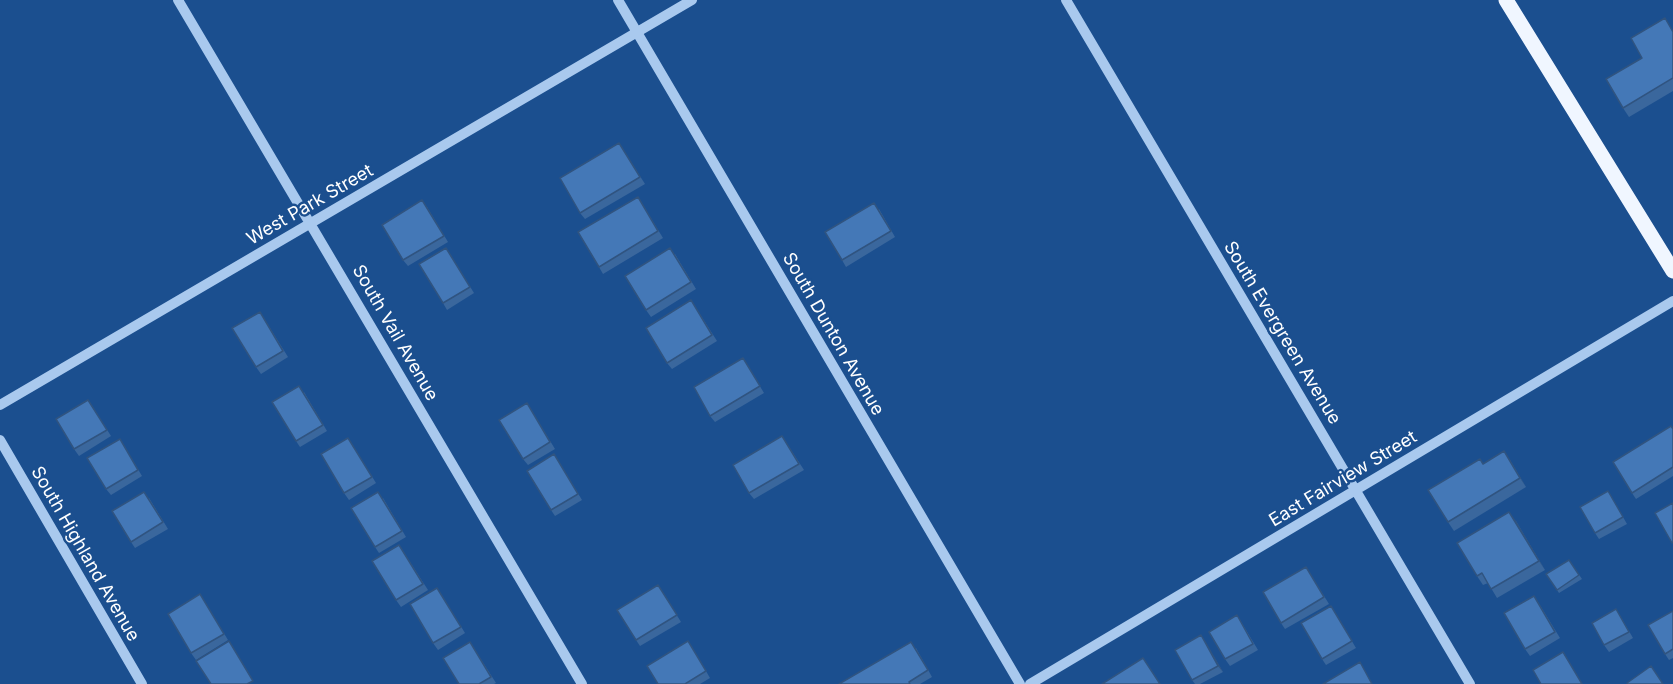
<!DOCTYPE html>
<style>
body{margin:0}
canvas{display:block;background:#1b4f8f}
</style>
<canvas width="1673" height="684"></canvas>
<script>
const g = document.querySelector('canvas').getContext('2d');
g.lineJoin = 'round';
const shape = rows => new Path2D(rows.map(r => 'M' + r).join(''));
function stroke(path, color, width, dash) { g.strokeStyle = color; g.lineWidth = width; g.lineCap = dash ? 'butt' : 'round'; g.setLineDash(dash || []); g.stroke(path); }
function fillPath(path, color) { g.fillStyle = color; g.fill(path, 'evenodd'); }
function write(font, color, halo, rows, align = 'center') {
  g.font = font + ' Inter,sans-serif'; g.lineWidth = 5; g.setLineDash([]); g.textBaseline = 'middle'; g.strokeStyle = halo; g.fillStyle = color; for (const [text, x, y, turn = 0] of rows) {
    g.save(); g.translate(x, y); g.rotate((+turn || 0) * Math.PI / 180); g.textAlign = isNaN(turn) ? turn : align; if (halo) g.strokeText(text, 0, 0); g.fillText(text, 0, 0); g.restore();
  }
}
stroke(shape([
 [178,0,582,684],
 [618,0,1020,684],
 [1066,0,1470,684],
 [0,405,692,0],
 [0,440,142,684],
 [1030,684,1673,301]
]), '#a9c9ee', 10);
stroke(shape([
 [1506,0,1673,271]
]), '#f0f6ff', 15);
fillPath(shape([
 [1673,30,1673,91,1629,117,1623,108,1642,58],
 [619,143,645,184,585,219,580,213],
 [638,197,663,238,603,274,599,267],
 [427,207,448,242,408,266,403,260],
 [879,209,895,237,846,267,842,260],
 [446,248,474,293,447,310,443,303],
 [675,254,696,289,651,317,646,310],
 [691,300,717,341,672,369,667,363],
 [260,312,288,357,261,374,256,367],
 [743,358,764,393,715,422,710,416],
 [304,392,327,431,300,447,296,441],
 [88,400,111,436,79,456,74,449],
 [527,403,555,449,528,465,523,459],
 [1673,429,1673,476,1636,499,1632,493],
 [782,436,804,470,754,499,749,493],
 [348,438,376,483,349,500,344,493],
 [120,439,142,476,111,495,106,489],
 [554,454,582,500,555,516,551,510],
 [1510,460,1526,487,1454,531,1448,522,1484,464],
 [1608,491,1627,524,1599,539,1595,533],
 [149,498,168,529,135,548,131,542],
 [383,498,406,537,379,553,375,547],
 [1516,521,1545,570,1497,598,1488,583,1483,585,1477,576],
 [399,545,428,590,401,607,396,600],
 [1569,560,1582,579,1559,593,1546,574],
 [1306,567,1329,604,1285,629,1281,623],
 [658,585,681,622,640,646,636,640],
 [200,594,228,640,196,660,191,653],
 [441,594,465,633,438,650,433,643],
 [1538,602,1560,638,1530,656,1525,649],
 [1331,606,1356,648,1326,665,1322,659],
 [1616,609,1633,638,1609,652,1604,645],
 [1673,611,1673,658,1669,660,1665,654],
 [1237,615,1258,650,1230,666,1225,659],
 [1201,635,1223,672,1200,684,1195,684,1192,680],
 [470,642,496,683,494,684,459,684],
 [692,647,710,678,700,684,658,684],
 [916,648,932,677,920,684,839,684]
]), '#3a679d');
fillPath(shape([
 [1504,451,1510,460,1526,487,1520,478],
 [1509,512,1516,521,1545,570,1539,561],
 [1201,635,1206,642,1223,672,1218,666]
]), '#305480');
const building = shape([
 [1665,18,1673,32,1673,78,1623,108,1606,79,1642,58,1631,38,1665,18],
 [619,143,640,177,580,213,560,178,619,143],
 [638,197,658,231,599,267,578,232,638,197],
 [422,200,444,236,403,260,382,225,422,200],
 [874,203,891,231,842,260,825,232,874,203],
 [446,248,470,287,443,303,419,264,446,248],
 [670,248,691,282,646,310,625,276,670,248],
 [691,300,712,335,667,363,646,328,691,300],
 [260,312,283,351,256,367,232,328,260,312],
 [743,358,760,386,710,416,694,387,743,358],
 [299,386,323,425,296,441,272,402,299,386],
 [88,400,107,430,74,449,56,419,88,400],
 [527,403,550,442,523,459,499,420,527,403],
 [1671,426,1673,429,1673,467,1632,493,1613,462,1671,426],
 [782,436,799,464,749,493,733,465,782,436],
 [348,438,372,477,344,493,321,454,348,438],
 [120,439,138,470,106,489,87,458,120,439],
 [1504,451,1520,478,1448,522,1428,490,1480,459,1483,464,1504,451],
 [554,454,578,494,551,510,527,471,554,454],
 [1608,491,1623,517,1595,533,1580,507,1608,491],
 [144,492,163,522,131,542,112,511,144,492],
 [378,492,402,531,375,547,351,508,378,492],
 [1673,503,1673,542,1672,543,1655,513,1673,503],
 [1509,512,1539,561,1491,589,1482,573,1477,576,1457,543,1509,512],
 [399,545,423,584,396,600,372,561,399,545],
 [1569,560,1579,575,1557,590,1546,574,1569,560],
 [1306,567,1324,597,1281,623,1263,592,1306,567],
 [658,585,677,615,636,640,617,610,658,585],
 [437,588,461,627,433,643,410,604,437,588],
 [200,594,224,634,191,653,168,614,200,594],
 [1534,596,1555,632,1525,649,1504,613,1534,596],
 [1331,606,1352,641,1322,659,1301,623,1331,606],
 [1616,609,1629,632,1604,645,1592,623,1616,609],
 [1673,611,1673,649,1665,654,1648,625,1673,611],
 [1237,615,1253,644,1225,659,1209,632,1237,615],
 [1201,635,1218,666,1192,680,1175,650,1201,635],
 [229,641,253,681,247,684,211,684,196,661,229,641],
 [688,641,706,671,685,684,658,684,647,666,688,641],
 [470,642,491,677,479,684,459,684,443,658,470,642],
 [911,642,928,670,909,682,910,684,839,684,911,642],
 [1563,652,1582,684,1541,684,1533,670,1563,652],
 [1143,658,1160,684,1102,684,1143,658],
 [1360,662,1372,684,1323,684,1360,662],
 [1651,666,1663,684,1628,684,1627,683,1651,666]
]);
fillPath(building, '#4478b7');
stroke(building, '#305480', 1.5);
write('18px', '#fff', '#1b4f8f', [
 ["West Park Street",310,205,-30],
 ["South Vail Avenue",395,333,60],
 ["South Evergreen Avenue",1282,333,59],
 ["South Dunton Avenue",833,334,60],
 ["East Fairview Street",1343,479,-31],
 ["South Highland Avenue",85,554,60]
]);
</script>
